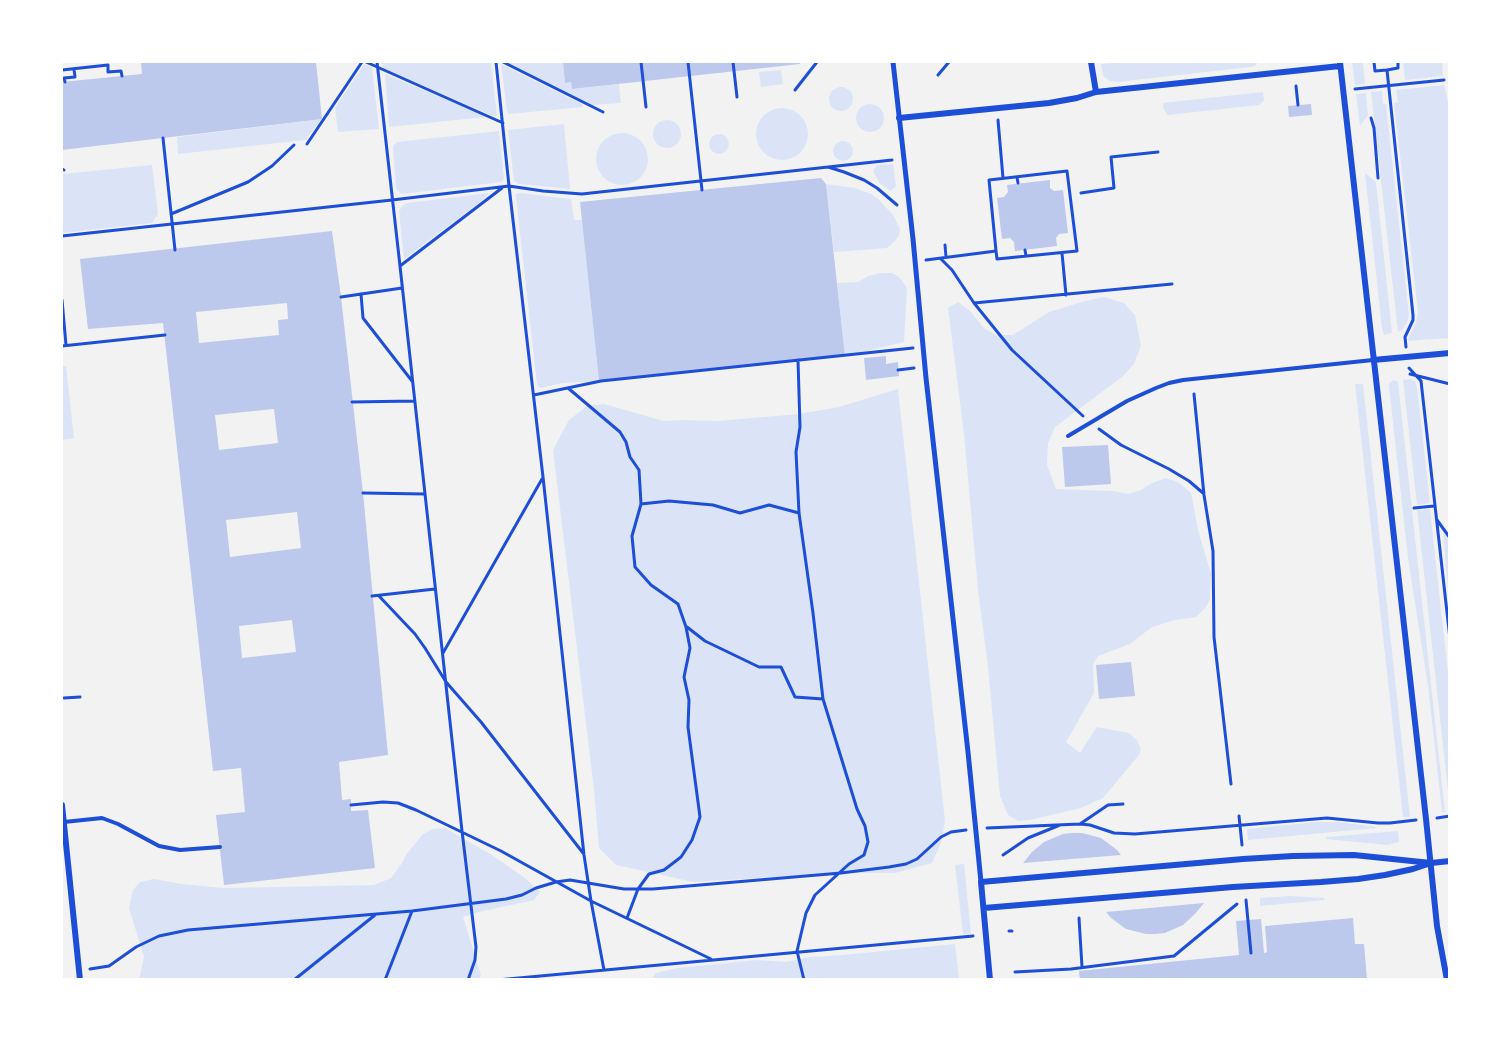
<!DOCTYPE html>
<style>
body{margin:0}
#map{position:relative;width:1511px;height:1041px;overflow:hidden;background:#f2f2f2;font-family:"PT Serif",serif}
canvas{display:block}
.frame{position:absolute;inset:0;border:63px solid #fff;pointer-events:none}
</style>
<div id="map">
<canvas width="1511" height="1041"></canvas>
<div class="frame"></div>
</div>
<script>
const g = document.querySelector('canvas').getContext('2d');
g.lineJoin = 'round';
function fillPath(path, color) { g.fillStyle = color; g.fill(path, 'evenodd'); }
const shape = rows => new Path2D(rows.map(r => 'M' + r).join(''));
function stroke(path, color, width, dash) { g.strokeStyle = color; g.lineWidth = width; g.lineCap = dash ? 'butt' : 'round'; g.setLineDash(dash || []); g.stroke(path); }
fillPath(shape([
 [382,62,491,62,497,116,493,116,385,69,383,67],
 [506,62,563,62,565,83,571,82,573,89,619,84,621,103,592,105],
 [1126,62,1258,62,1255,66,1250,67,1118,82,1110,81,1103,76,1101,64],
 [1352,62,1363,62,1365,84,1355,85],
 [1403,62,1442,62,1443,76,1405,80],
 [364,64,372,67,379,129,338,132,335,108],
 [501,64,582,104,583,107,509,114,507,111],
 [781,70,783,84,761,87,759,72],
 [385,74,474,111,485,117,389,127],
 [1444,85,1450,109,1449,338,1408,341,1409,336,1416,323,1418,312,1394,103,1398,102,1396,90],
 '829 99a12 12 0 1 1 24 0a12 12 0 1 1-24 0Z',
 [1382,91,1383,104,1386,104,1409,315,1407,323,1402,330,1398,332,1371,92],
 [1263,92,1264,100,1259,105,1168,115,1164,110,1163,103],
 [1366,93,1368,115,1360,126,1356,94],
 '856 118a14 14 0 1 1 28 0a14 14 0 1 1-28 0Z',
 '756 134a26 26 0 1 1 52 0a26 26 0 1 1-52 0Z',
 [322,119,305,140,178,154,177,137],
 '653 134a14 14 0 1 1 28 0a14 14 0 1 1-28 0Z',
 [564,124,570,189,519,184,514,181,508,130],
 [499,131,504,178,503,181,501,182,402,194,396,189,393,148,394,145,397,142],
 '596 159a26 26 0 1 1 52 0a26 26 0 1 1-52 0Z',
 '709 144a10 10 0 1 1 20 0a10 10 0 1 1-20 0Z',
 '833 151a10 10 0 1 1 20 0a10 10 0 1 1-20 0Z',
 [893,164,896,186,891,191,880,184,873,171,877,165],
 [152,165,158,214,152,223,62,233,62,174],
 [1365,173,1376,182,1392,333,1384,335,1382,328],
 [826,184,855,188,871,194,878,199,893,215,900,229,899,235,896,240,887,248,834,252],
 [489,193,479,203,404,259,399,211,403,205,407,203],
 [520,193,571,199,574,220,582,220,599,381,562,383,540,388,537,385,516,198,516,194],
 [880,273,892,273,899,277,906,286,907,292,904,342,845,356,837,283,858,282,868,276],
 [1104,297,1124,303,1135,315,1141,346,1134,364,1122,377,1055,427,1048,443,1047,465,1056,489,1113,491,1128,494,1141,490,1152,483,1166,478,1178,482,1191,493,1198,530,1211,574,1210,599,1206,607,1196,617,1175,620,1152,627,1130,644,1098,656,1093,664,1094,693,1066,742,1080,753,1097,727,1129,733,1137,740,1141,749,1139,755,1103,798,1081,808,1030,820,1018,821,1008,815,1000,796,988,667,978,590,964,434,948,308,958,302,970,311,984,328,996,335,1013,335,1049,312,1085,301],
 [62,366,66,366,74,438,62,440],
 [1411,379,1415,381,1417,387,1430,503,1417,505,1403,380],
 [1393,380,1398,382,1445,812,1442,812,1428,686,1408,558,1389,387,1389,383],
 [1355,384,1363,384,1410,817,1403,817],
 [898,389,945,821,941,843,932,863,895,873,841,873,693,882,616,865,599,848,594,790,553,450,569,420,587,406,604,404,664,421,683,420,717,421,799,414,839,407],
 [1430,509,1449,682,1449,800,1417,510],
 [1443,534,1445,534,1449,542,1449,601],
 [1316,822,1340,822,1376,827,1376,828,1248,840,1247,829],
 [445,828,492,855,525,878,540,892,534,900,479,912,463,917,481,975,479,980,139,979,144,957,129,908,133,890,140,882,154,879,182,884,223,888,374,885,391,878,402,863,406,855,422,835,432,829],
 [1398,831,1399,842,1387,845,1326,839,1326,837],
 [964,864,971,933,963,934,955,865],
 [1290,896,1324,898,1324,900,1260,906,1260,898],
 [955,944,959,979,651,980,656,973,677,968,757,960,786,962,810,957,843,955]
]), '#dbe4f7');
fillPath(shape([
 [141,62,316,62,322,119,62,150,62,82,142,74],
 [563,62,799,62,800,64,572,89,571,82,565,83],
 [1311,104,1312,115,1289,117,1288,106],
 [821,178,826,184,845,356,599,381,580,202],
 [1050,180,1050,188,1054,191,1063,190,1068,233,1059,234,1056,238,1057,246,1015,251,1014,242,1010,238,1002,239,997,198,1004,197,1008,192,1007,185],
 [332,231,341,297,363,493,388,755,339,762,342,800,351,799,351,811,368,810,375,868,224,885,216,815,245,812,241,768,213,771,163,323,88,329,80,259],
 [287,303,288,319,278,320,279,335,199,343,196,312],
 [274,409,278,443,219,450,215,415],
 [297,512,301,548,230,557,226,520],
 [292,620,296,652,242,658,239,626],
 [886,356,886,364,898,362,899,376,866,380,864,358],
 [1108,445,1111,484,1065,487,1062,447],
 [1131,662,1135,696,1099,699,1096,665],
 [1072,833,1082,833,1101,838,1117,850,1121,855,1023,863,1032,852,1044,842,1063,834],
 [1204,903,1195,914,1183,925,1165,933,1155,934,1146,934,1126,929,1111,918,1106,912],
 [1353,918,1355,944,1364,944,1367,980,1080,980,1079,971,1239,955,1236,921,1261,919,1264,953,1267,952,1265,926]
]), '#bdc9ec');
stroke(shape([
 [366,62,503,123],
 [377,62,400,266,462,831,476,947,475,960,468,980],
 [496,62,509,186,543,477,584,855,591,901,604,970],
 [503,62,603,112],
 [641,62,646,107],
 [688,62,702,190],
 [733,62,737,97],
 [1374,62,1375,71,1387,70,1413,315,1413,320,1405,337,1406,347],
 [62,70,108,65,108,72,121,71,122,76],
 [1387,70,1398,68,1398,62],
 [938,75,949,62],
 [65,82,64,78,75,77,74,69],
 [1296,86,1298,105],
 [1355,89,1444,80],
 [795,90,817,62],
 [1371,118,1374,128,1378,178],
 [998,120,1003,178],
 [163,138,175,250],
 [307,144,362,62],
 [828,167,844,172,864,180,877,188,897,205],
 [62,169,64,170],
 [1017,177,1018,183],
 [1081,193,1114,188,1111,157,1158,152],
 [171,214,248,182,272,166,294,145],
 [62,236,392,200,509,186,543,191,582,194,892,160],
 [945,245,946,257],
 [1025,250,1026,256],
 [1062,253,1066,295],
 [941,259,952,270,974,303,1012,350,1083,416],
 [926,260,996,251,997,259,1077,251,1067,171,989,180,996,251],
 [400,266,502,188],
 [361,294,363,318,412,381],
 [341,297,402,288],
 [62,300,66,345],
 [974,303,1172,284],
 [62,346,165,335],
 [798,360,800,427,796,452,799,513,813,613,823,699,857,809,865,826,868,842,864,855,849,864,815,895,806,913,797,951,804,980],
 [1409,368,1421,381,1450,639],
 [898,370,914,368],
 [1410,374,1450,384],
 [568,388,620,432,626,442,630,457,639,470,641,504],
 [1194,394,1204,495,1213,551,1214,637,1231,784],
 [534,395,601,381,913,348],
 [352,402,414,401],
 [1099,429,1121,445,1169,469,1189,481,1203,493],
 [363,493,425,494],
 [1414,508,1434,506],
 [1437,520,1450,538],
 [372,596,435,589],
 [379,596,415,634,425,648,446,682,481,722,583,853],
 [687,627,705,641,759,667,781,667,795,697,823,699],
 [443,653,542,479],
 [64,698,80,697],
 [351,805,383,802,398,803,416,810,501,851,591,901,711,959],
 [1239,816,1242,845],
 [1437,818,1450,816],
 [1080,824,1108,805,1123,804],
 [987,828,1080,824,1090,825,1114,833,1135,834,1327,818,1378,823,1390,823,1416,820],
 [1003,855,1028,838,1060,825],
 [1246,900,1251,953],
 [627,918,638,889,649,874,664,870,681,857,692,840,700,817,688,727,689,700,684,677,690,648,686,627,678,604,651,585,635,567,632,536,641,504,669,501,713,505,740,513,769,505,799,513],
 [1079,918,1082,967],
 [1009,931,1012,931],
 [90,969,109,966,136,947,159,936,188,930,412,911,506,899,522,895,536,888,556,882,570,880,624,889,653,889,841,873,889,867,906,864,917,859,941,837,951,832,966,830],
 [1015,972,1071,969,1174,956,1237,904],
 [294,980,375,915],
 [385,980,412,911],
 [497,980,973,936]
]), '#1d4ed8', 3);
stroke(shape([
 [1068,436,1127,401,1156,388,1169,383,1183,380,1373,360],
 [64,822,102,818,118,824,159,846,180,850,220,847]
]), '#1d4ed8', 4);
stroke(shape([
 [893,62,913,239,926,378,968,752,981,882]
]), '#1d4ed8', 5);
stroke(shape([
 [1091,62,1096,92],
 [1340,62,1426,819,1437,926,1447,980],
 [899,118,1049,103,1077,98,1096,92,1340,66],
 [1373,360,1450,353],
 [62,805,80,980],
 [984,908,1233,887,1321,882,1358,879,1385,875,1413,869,1431,863,1450,861],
 [990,980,981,882,1243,859,1293,856,1354,855,1431,863]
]), '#1d4ed8', 6);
</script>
